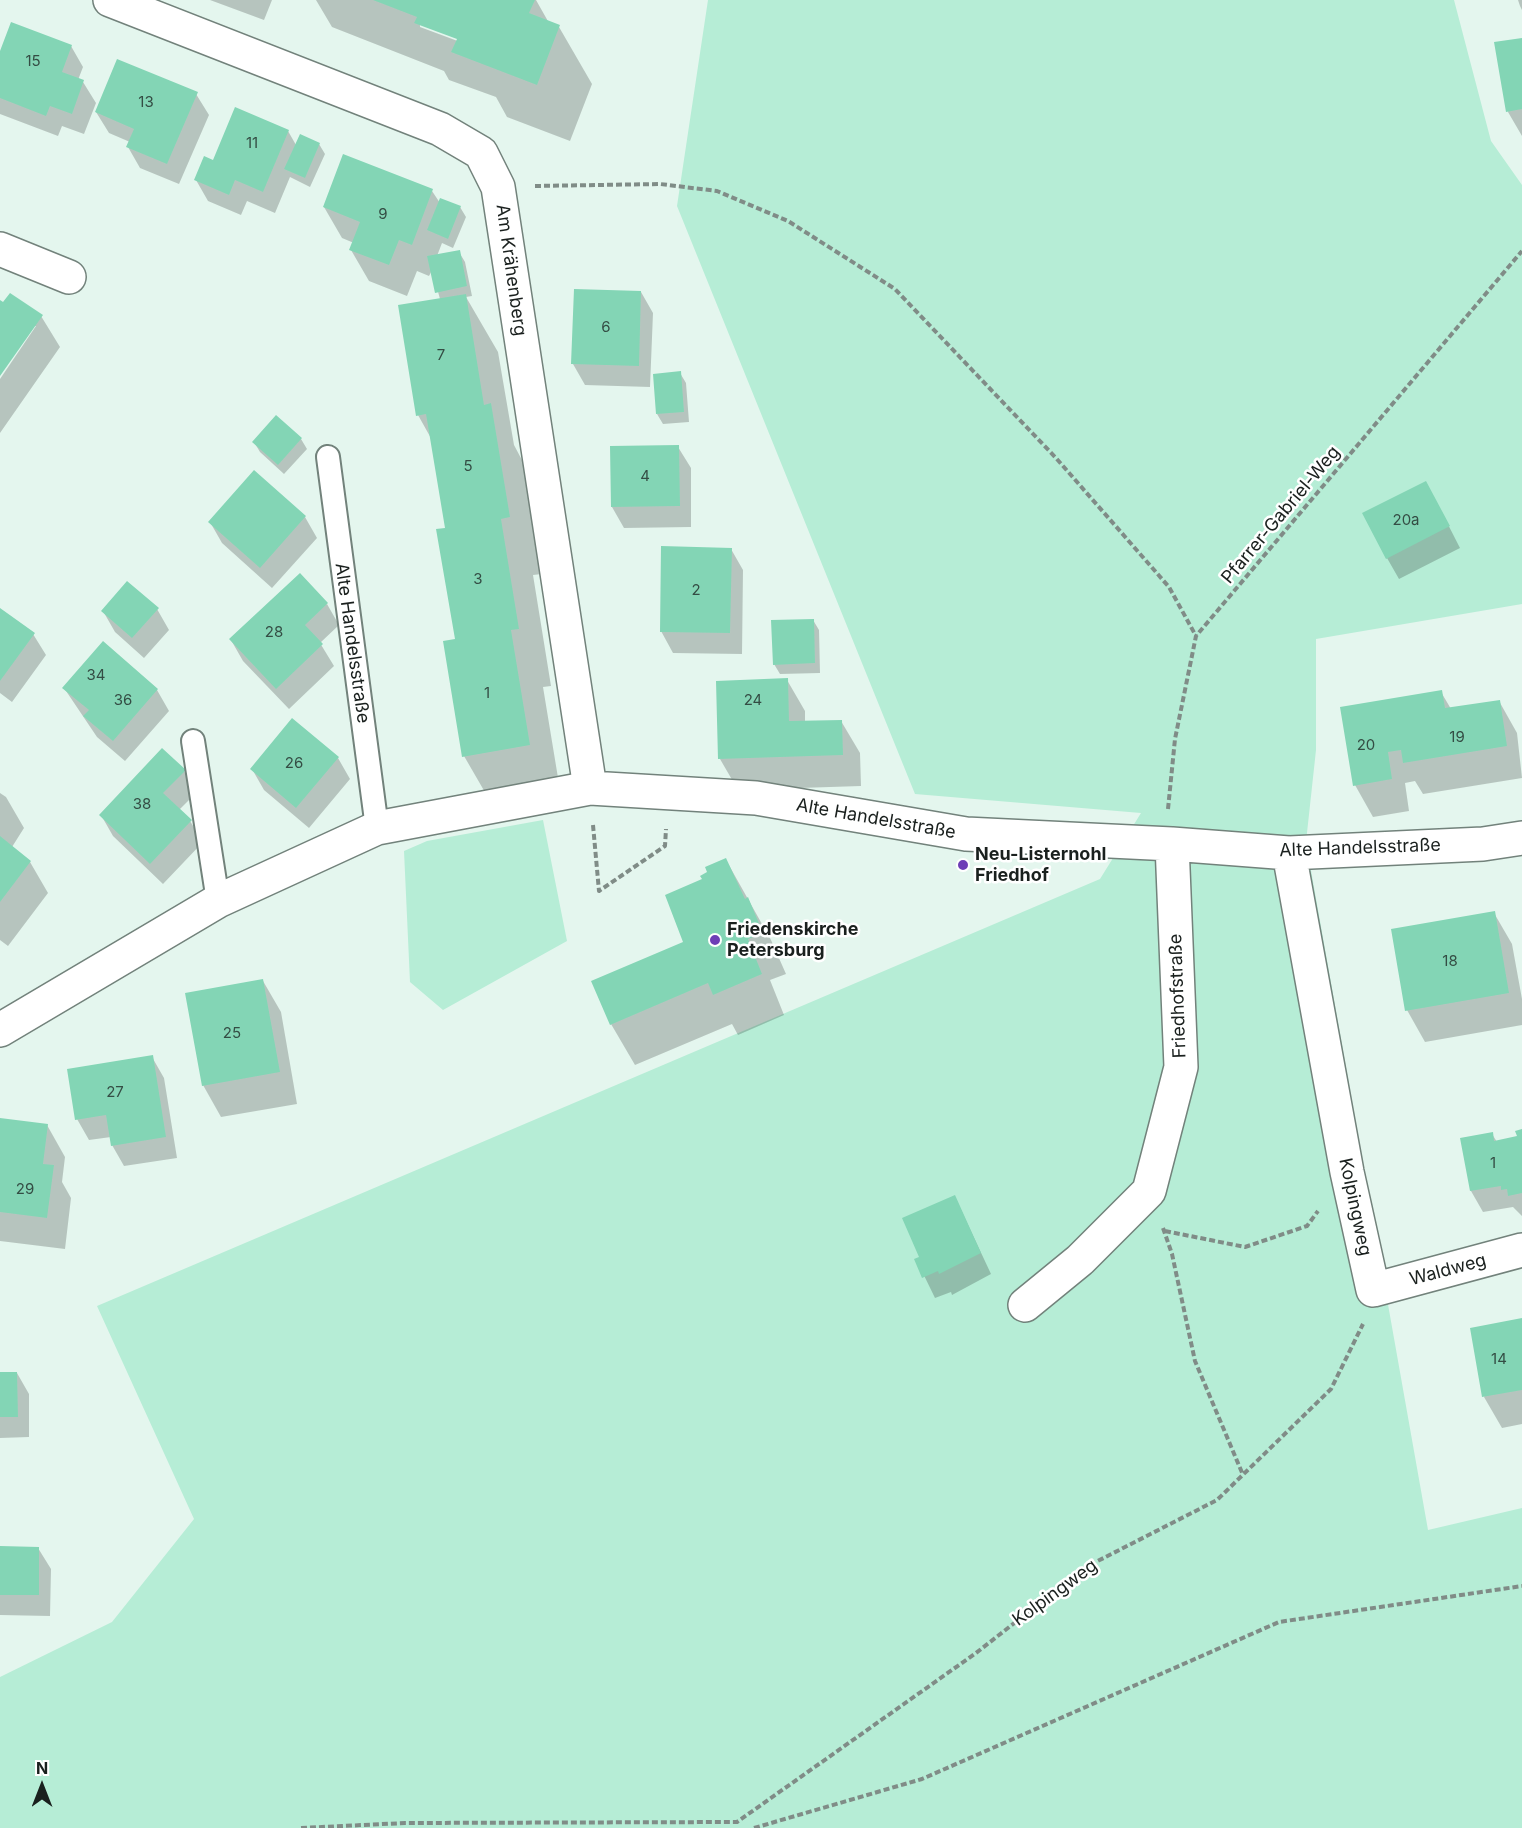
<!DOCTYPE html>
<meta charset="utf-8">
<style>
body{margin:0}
#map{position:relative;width:1522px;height:1828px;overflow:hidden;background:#e4f6ee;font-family:Inter,sans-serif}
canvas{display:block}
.north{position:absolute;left:12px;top:1756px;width:60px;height:60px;-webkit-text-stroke:4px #fff;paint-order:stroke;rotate:0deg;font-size:16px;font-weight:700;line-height:24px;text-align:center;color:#1a201e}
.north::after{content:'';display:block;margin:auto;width:21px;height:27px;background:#1a201e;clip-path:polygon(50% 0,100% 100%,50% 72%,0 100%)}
</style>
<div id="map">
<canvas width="1522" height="1828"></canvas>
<div class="north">N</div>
</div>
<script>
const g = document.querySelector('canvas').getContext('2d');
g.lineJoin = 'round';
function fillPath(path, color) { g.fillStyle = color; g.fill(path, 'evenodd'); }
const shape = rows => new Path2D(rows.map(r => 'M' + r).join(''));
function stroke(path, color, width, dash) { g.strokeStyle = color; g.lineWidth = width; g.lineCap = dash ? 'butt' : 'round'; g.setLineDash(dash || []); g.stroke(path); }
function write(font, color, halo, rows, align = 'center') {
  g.font = font + ' Inter,sans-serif'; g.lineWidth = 5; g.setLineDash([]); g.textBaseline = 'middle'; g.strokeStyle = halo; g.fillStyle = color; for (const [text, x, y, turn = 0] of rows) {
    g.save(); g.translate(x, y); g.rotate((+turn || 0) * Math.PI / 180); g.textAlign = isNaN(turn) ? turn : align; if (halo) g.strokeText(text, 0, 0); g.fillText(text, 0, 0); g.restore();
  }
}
fillPath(shape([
 [708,0,1454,0,1491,141,1522,185,1522,604,1316,639,1316,750,1306,842,1428,1530,1522,1508,1522,1828,0,1828,0,1677,112,1622,194,1519,97,1306,1100,879,1141,813,915,794,677,206],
 [543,820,567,941,443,1010,410,982,404,851,427,841]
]), '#b6edd6');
fillPath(shape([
 [210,0,272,0,264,20],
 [316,0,536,0,549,23,559,27,592,84,570,141,507,117,496,97,449,80,444,71,332,27],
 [420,23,464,40,463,43,420,27],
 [1518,0,1522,0,1522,10,1520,6],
 [1522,39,1522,136,1508,112],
 [71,46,83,67,78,80,83,82,96,103,84,134,62,126,58,136,0,114,0,56],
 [196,94,209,115,179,184,140,168,128,147,130,142,109,133,96,112],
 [288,131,296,145,319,144,325,154,310,187,290,177,275,213,247,201,241,215,208,201,196,180,214,162],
 [432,191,440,203,460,207,466,217,453,248,442,243,437,256,459,252,465,262,472,296,466,297,498,352,514,445,523,462,542,574,533,575,551,686,543,687,562,802,497,813,464,756,447,529,432,440,418,415,440,299,432,270,429,276,417,271,407,296,369,281,351,250,354,243,342,238,324,207],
 [641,292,653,313,650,387,585,385,573,364],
 [0,301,41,316,60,347,0,433,0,379,36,326,33,326,0,374],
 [680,373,686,383,689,422,663,424,657,414],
 [301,439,307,449,284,474,260,452,254,442],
 [678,447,691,468,691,527,624,528,612,507],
 [1437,503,1460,548,1399,579,1387,558],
 [305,517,317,538,272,588,222,543,210,522],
 [731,549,743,570,742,654,673,653,661,631],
 [327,604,339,625,320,643,334,666,289,709,243,661,231,640],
 [157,609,169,630,144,658,115,632,103,611],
 [0,610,33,634,46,655,12,702,0,693],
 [813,620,819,630,820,673,780,674,774,664],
 [787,680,805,711,805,722,841,721,860,753,861,786,738,790,720,759],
 [64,688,157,690,169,711,125,761,97,737],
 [1441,692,1451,709,1499,701,1517,733,1522,778,1423,794,1415,781,1405,783,1409,811,1373,817,1355,785],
 [338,758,350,779,309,828,264,790,252,769],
 [184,771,197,792,179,810,190,821,203,842,163,884,113,836,101,815],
 [0,793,6,797,24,828,12,847,30,862,48,893,8,946,0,940],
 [726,860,771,940,786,974,770,980,784,1015,738,1035,732,1024,635,1065,611,1024,685,943,704,880],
 [1494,913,1512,944,1522,999,1522,1025,1425,1042,1407,1010],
 [263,981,281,1012,297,1104,221,1117,203,1085],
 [152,1057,164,1078,177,1158,124,1166,112,1145,111,1137,89,1140,77,1119],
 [0,1120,47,1125,65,1157,62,1182,71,1198,65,1249,0,1241],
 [1522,1131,1522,1216,1513,1207,1483,1212,1471,1191,1461,1139,1492,1134,1497,1142,1518,1138],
 [955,1197,991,1274,952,1295,951,1292,935,1298,916,1259,921,1258],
 [1522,1320,1522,1424,1502,1428,1484,1397],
 [17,1373,29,1394,29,1437,0,1438,0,1374],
 [0,1548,38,1548,51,1569,50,1616,0,1615]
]), '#0003');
fillPath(shape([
 [373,0,535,0,529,13,560,25,537,85,451,52,457,39,414,23,417,17],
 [11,22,72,45,62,72,84,80,72,114,50,106,46,116,0,98,0,51],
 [1522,38,1522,109,1506,112,1494,42],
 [117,59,198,92,167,164,126,147,134,129,95,112],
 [235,107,289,130,263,192,235,180,229,195,194,180,204,156,213,160],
 [300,134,320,143,305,178,284,169],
 [343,154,433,189,412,245,399,240,389,265,349,250,360,222,323,207],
 [440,198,461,206,448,239,427,230],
 [460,250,467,286,435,293,427,256],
 [574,289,641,291,639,366,571,364],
 [10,293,43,315,0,376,0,300,3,302],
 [466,294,484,405,491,403,510,517,501,519,519,629,511,630,530,745,462,757,443,641,455,639,436,529,445,528,426,414,416,416,398,305],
 [681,371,684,412,656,414,653,374],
 [276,415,302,438,278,465,252,442],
 [679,445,680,506,611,507,610,446],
 [254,470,306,516,260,568,208,522],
 [1426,481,1450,526,1386,559,1362,513],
 [661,546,732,548,730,633,660,632],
 [300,573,328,603,305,625,323,644,276,689,229,639],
 [127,581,159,608,132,638,101,611],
 [0,608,35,633,0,681],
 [814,619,815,663,773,665,771,620],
 [103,641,158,689,113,741,83,716,89,710,62,688],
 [788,678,789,721,842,720,843,755,718,759,716,681],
 [1442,690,1445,708,1500,700,1507,746,1403,763,1401,750,1388,752,1392,779,1353,786,1340,707],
 [292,718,339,757,296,808,250,769],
 [162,748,186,770,163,793,192,820,150,864,99,815],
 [0,836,31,861,0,902],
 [726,858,745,899,748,897,763,933,748,939,762,974,713,995,708,983,610,1025,591,981,683,942,665,895,702,879,700,876,707,872,705,867],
 [1495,911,1509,993,1405,1011,1391,929],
 [263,979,280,1072,202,1086,185,993],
 [153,1055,166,1137,111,1146,106,1115,75,1120,67,1069],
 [0,1118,48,1124,43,1164,54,1165,47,1218,0,1212],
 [1522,1129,1522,1193,1508,1196,1507,1189,1501,1190,1501,1186,1470,1191,1460,1138,1493,1132,1494,1141,1517,1136,1515,1131],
 [955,1195,981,1253,939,1274,938,1271,922,1278,914,1259,919,1257,902,1218],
 [1522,1318,1522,1390,1482,1397,1470,1328],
 [0,1372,17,1372,18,1417,0,1417],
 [0,1546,39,1547,39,1595,0,1595]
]), '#83d5b5');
const service = shape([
 [328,457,377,828],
 [193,741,218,901]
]);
const minor = shape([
 [110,0,440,129,481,153,498,187,590,788],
 [0,249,69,277],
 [1289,853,1347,1172,1373,1290,1522,1250],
 [0,1030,218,901,377,828,590,788,756,798,966,834,1172,844,1289,853,1483,844,1522,838],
 [1025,1305,1080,1260,1149,1191,1181,1067,1172,844]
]);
stroke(service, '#72827b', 26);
stroke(minor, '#72827b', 36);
stroke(shape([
 [535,186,660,184,717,191,788,221,895,289,1056,458,1169,587,1196,636],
 [1168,809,1175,739,1196,636,1522,251],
 [593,825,599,891,665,846,666,829],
 [1163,1228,1172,1254,1195,1361,1243,1475],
 [1165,1231,1245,1247,1307,1226,1318,1211],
 [301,1828,405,1823,737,1822,976,1653,1086,1567,1217,1500,1331,1389,1363,1324],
 [754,1828,922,1779,1279,1622,1522,1586]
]), '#808c87', 4, [6, 3]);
stroke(service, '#fff', 22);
stroke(minor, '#fff', 33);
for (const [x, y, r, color] of [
 [963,865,6,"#6d3eb6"],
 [715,940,6,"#6d3eb6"]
]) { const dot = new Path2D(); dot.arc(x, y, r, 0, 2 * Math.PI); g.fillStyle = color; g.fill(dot); stroke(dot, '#fff', 2); }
write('15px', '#344d44', null, [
 ["15",33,61],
 ["13",146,102],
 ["11",252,143],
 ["9",383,214],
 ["6",606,327],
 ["7",441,355],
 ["5",468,466],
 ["4",645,476],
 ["20a",1406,520],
 ["3",478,579],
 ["2",696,590],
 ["28",274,632],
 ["34",96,675],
 ["1",487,693],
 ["36",123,700],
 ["24",753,700],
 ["19",1457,737],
 ["20",1366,745],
 ["26",294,763],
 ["38",142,804],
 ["18",1450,961],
 ["25",232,1033],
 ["27",115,1092],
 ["1",1493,1163],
 ["29",25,1189],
 ["14",1499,1359]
]);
write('18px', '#1a201e', '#fff', [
 ["Am Krähenberg",511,270,82],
 ["Pfarrer-Gabriel-Weg",1281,515,-50],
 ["Alte Handelsstraße",352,643,82],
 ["Alte Handelsstraße",876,819,10],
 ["Alte Handelsstraße",1360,848,-2],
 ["Friedhofstraße",1178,996,-92],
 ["Kolpingweg",1355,1207,78],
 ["Waldweg",1448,1270,-15],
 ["Kolpingweg",1055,1593,-36]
]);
write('bold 18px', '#1a201e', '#fff', [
 ["Neu-Listernohl",975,855],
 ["Friedhof",975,876],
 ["Friedenskirche",727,930],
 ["Petersburg",727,951]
], 'left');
</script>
